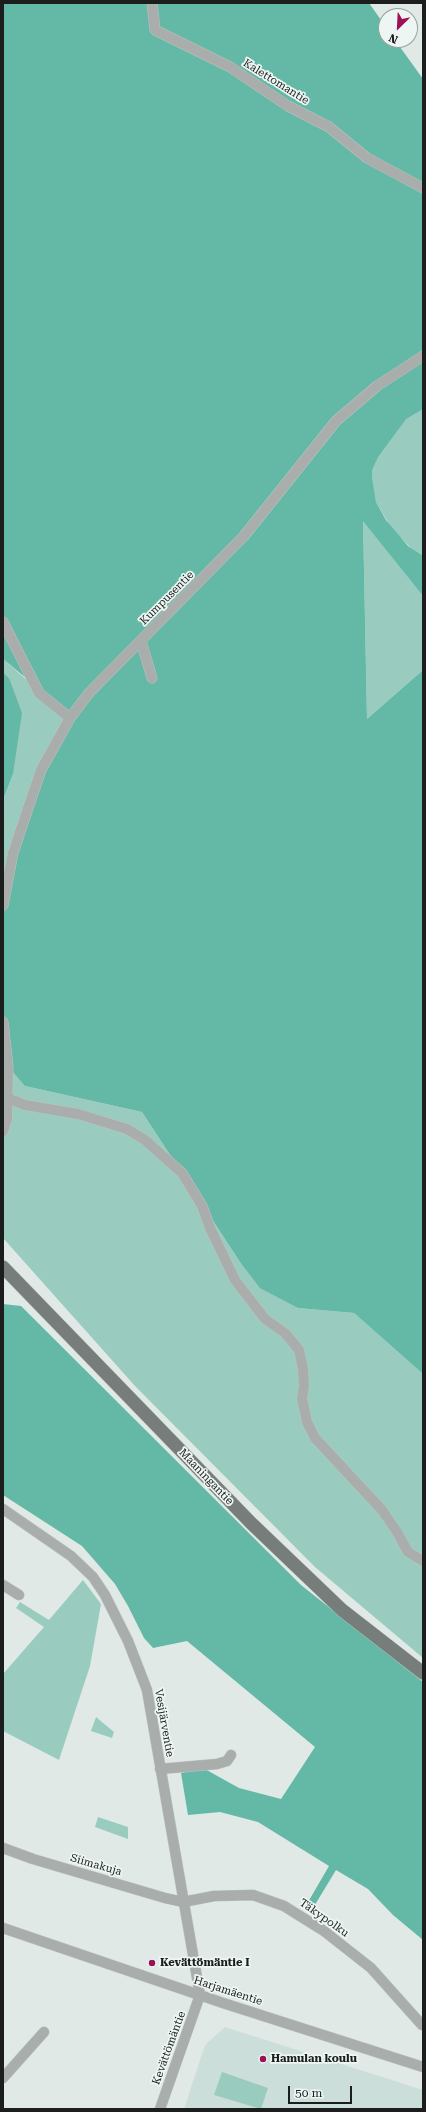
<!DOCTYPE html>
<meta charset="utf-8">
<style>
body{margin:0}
#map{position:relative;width:426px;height:2112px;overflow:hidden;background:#e0e9e6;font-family:"Roboto Serif",serif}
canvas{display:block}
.frame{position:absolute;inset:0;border:4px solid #1b1e1d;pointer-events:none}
.north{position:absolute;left:378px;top:8px;width:40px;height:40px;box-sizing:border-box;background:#edf6f3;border:1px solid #99a09d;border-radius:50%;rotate:204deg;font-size:11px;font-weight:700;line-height:16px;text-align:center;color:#1b1e1d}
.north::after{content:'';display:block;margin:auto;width:14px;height:18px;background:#9f0f58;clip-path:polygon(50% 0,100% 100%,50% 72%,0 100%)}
.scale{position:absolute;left:288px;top:2086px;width:64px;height:18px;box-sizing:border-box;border:2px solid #1b1e1d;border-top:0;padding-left:5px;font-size:12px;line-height:14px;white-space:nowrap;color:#1b1e1d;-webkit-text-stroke:3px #edf6f3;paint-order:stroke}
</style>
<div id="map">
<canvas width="426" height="2112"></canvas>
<div class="frame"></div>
<div class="north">N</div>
<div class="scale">50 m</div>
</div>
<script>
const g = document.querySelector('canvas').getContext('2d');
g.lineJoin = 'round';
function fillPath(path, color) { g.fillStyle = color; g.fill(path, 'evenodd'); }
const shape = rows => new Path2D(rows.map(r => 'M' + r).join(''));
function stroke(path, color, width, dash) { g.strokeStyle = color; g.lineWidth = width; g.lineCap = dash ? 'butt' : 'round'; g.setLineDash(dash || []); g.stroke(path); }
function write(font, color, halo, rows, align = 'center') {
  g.font = font + ' "Roboto Serif",serif'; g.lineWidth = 3.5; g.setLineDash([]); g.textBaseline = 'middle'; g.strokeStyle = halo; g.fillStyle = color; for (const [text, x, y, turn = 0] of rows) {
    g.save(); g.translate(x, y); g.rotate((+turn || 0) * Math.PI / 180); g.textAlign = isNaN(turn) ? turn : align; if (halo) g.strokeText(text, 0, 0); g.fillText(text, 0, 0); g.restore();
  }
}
fillPath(shape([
 [225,2027,423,2090,423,2109,184,2109,205,2045]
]), '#ccded9');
fillPath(shape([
 [423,382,423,573,413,550,392,529,376,502,365,447],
 [363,520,423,596,423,670,367,719],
 [3,659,70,718,3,909,3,800,13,774,9,678,3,672],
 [3,1022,25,1086,142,1112,240,1262,298,1308,354,1313,423,1374,423,1658,315,1567,135,1386,3,1238],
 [83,1580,101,1604,90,1666,59,1760,3,1731,3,1674,44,1627,16,1608,20,1602,49,1620],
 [96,1717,114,1732,112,1738,91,1731],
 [98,1817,128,1827,128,1839,95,1827],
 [222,2072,268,2088,261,2109,214,2095]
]), '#99ccbf');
fillPath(shape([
 [3,3,369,3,386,27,386,40,395,40,423,79,423,409,406,419,378,457,372,470,372,478,376,502,386,520,408,546,423,556,423,596,363,521,367,719,423,670,423,1374,354,1313,298,1308,260,1288,240,1262,142,1112,25,1086,8,1066,3,1022,3,905,26,814,70,718,32,683,3,659],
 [3,672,9,678,22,713,13,774,3,800],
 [3,1304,21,1306,301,1585,423,1682,423,1940,393,1915,368,1889,336,1870,310,1913,304,1909,329,1866,258,1822,220,1812,188,1815,181,1773,203,1768,239,1788,281,1799,315,1747,187,1641,153,1648,144,1638,128,1606,115,1584,82,1546,3,1495]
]), '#64b8a6');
const minor = shape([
 [152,3,155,30,230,67,288,106,329,127,367,158,423,188],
 [3,622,39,693,70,718],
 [141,641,152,678],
 [3,905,13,853,26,814,41,770,70,718,89,693,244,536,336,421,377,386,423,356],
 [3,1022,8,1066,7,1119,3,1131],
 [7,1098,25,1105,78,1114,127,1129,145,1140,182,1173,202,1206,210,1228,235,1280,265,1319,285,1333,299,1350,303,1369,304,1387,302,1398,307,1422,315,1438,382,1510,397,1532,408,1552,423,1561],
 [3,1509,71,1556,93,1577,105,1595,128,1641,147,1690,200,1995,160,2109],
 [3,1585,19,1595],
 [160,1769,217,1764,227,1761,231,1755],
 [3,1848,33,1859,165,1898,183,1902,214,1896,253,1895,284,1906,324,1931,371,1968,422,2025],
 [3,1928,223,2003,423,2067],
 [3,2078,44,2032]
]);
const major = shape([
 [3,1267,251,1523,342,1610,423,1673]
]);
stroke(minor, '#bdc4c2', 11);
stroke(major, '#bdc4c2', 14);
stroke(minor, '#a9adac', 10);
stroke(major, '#767d7b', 13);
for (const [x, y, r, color] of [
 [152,1963,4,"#9f0f58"],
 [263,2059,4,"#9f0f58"]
]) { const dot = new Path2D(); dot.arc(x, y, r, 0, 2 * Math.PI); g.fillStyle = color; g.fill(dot); stroke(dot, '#edf6f3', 1.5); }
write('11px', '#1b1e1d', '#edf6f3', [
 ["Kalettomantie",276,82,32],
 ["Kumpusentie",167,598,-45],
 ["Maaningantie",206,1477,46],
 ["Vesijärventie",164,1723,80],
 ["Siimakuja",96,1865,16],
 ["Täkypolku",324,1918,35],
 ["Harjamäentie",228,1991,18],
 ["Kevättömäntie",169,2048,-70]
]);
write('bold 11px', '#1b1e1d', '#edf6f3', [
 ["Kevättömäntie I",160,1963],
 ["Hamulan koulu",271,2059]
], 'left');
</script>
